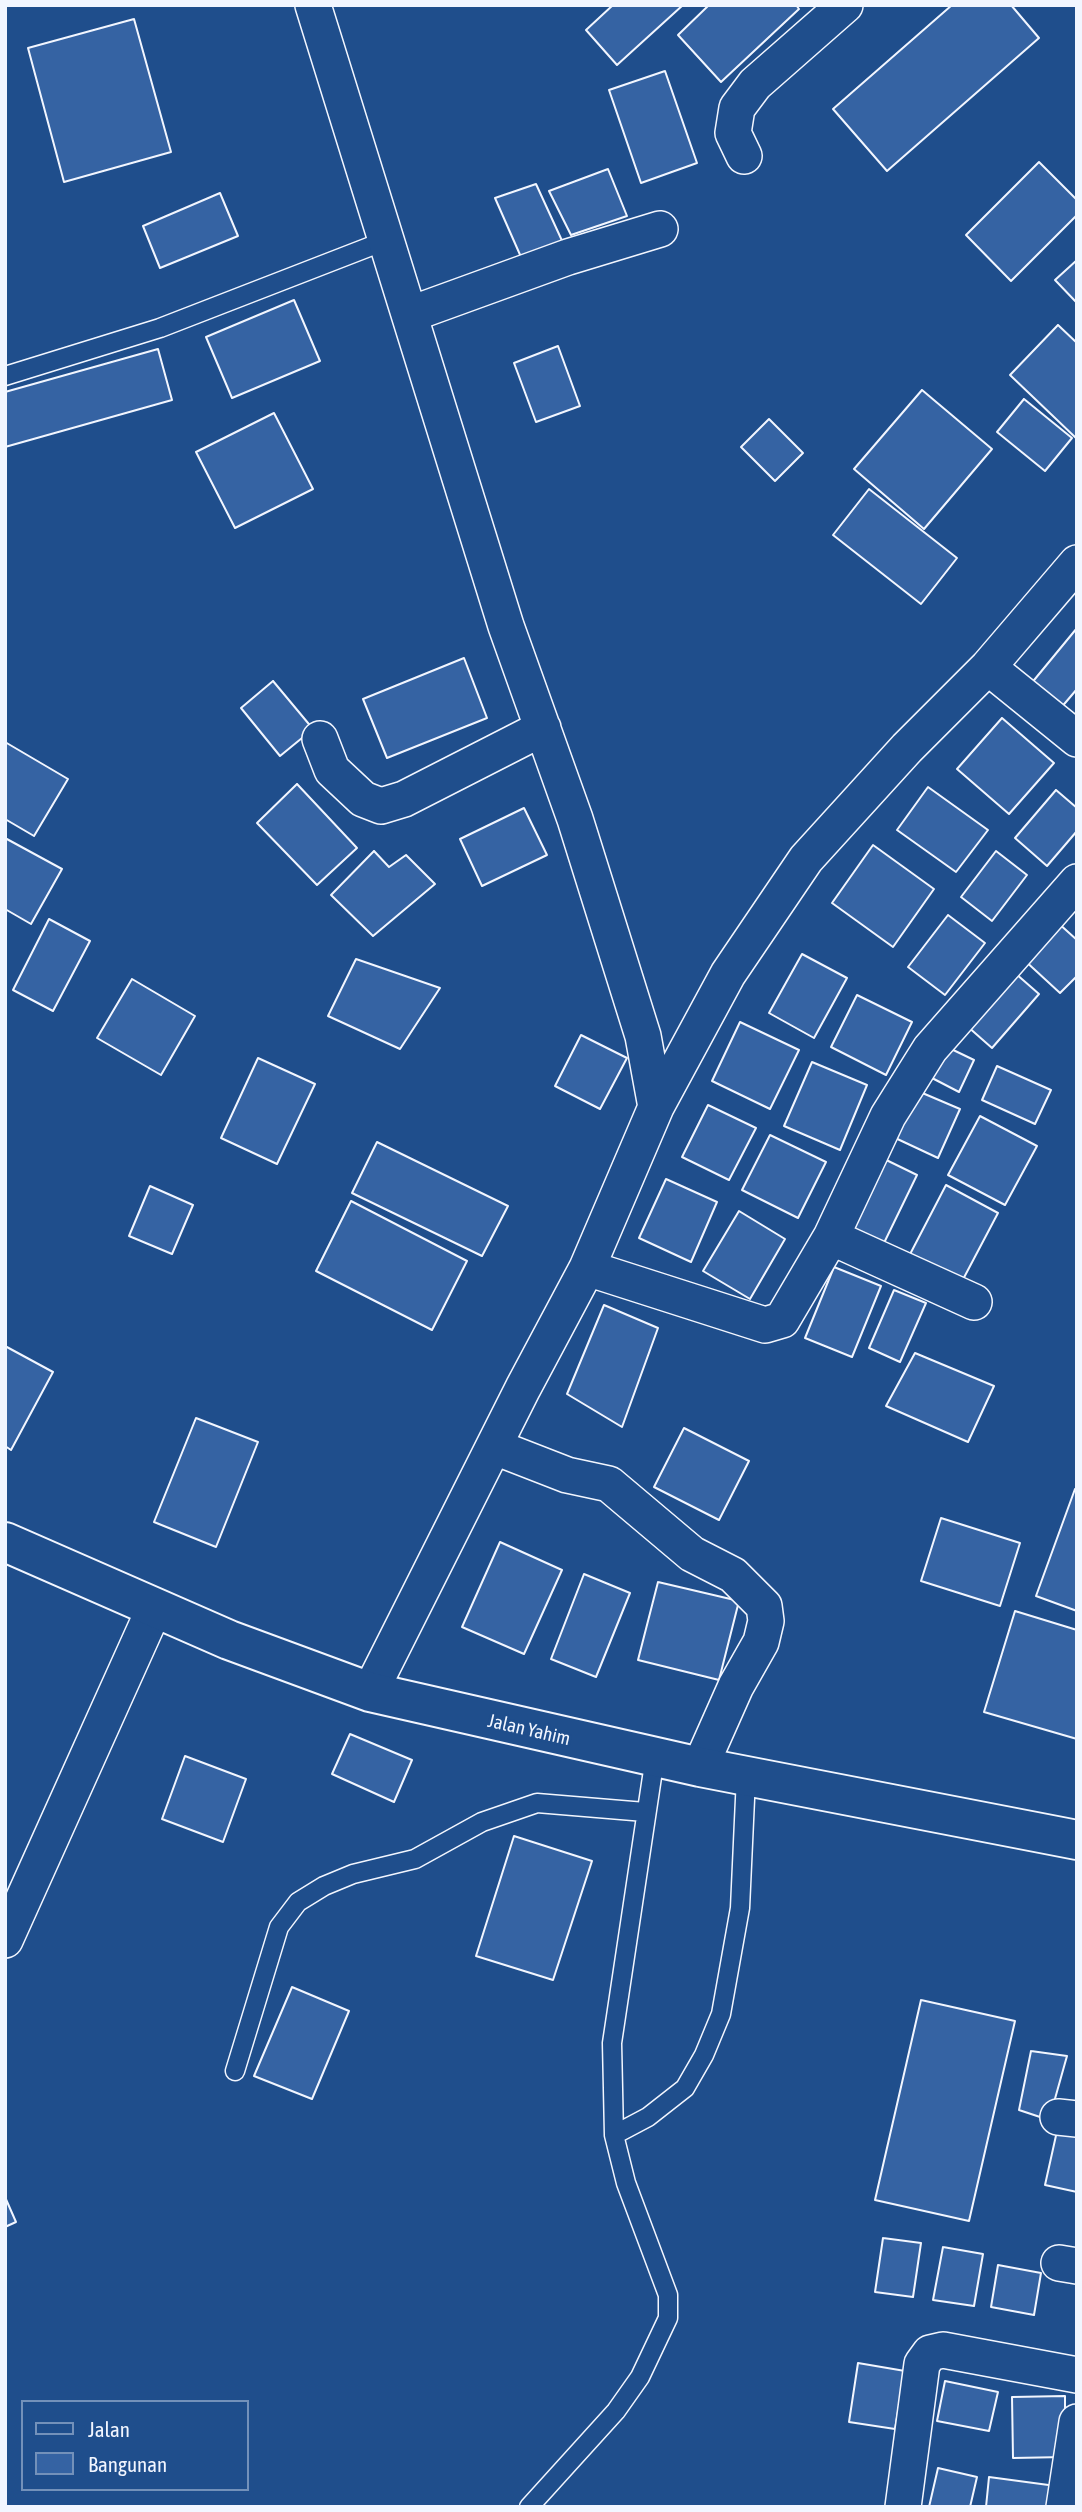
<!DOCTYPE html>
<style>
body{margin:0}
#map{position:relative;width:1082px;height:2512px;overflow:hidden;background:#1f4e8c;font-family:"Asap Condensed",sans-serif}
canvas{display:block}
.frame{position:absolute;inset:0;border:7px solid #f2f6ff;pointer-events:none}
.legend{position:absolute;left:21px;top:2400px;width:228px;height:91px;box-sizing:border-box;background:#1f4e8c;border:2px solid #7391ba;margin:0;padding:9px 12px;list-style:none;font-size:21px;color:#f2f6ff}
.legend li{display:flex;align-items:center;gap:14px;height:35px}
.legend b{width:35px;border:2px solid #7391ba}
</style>
<div id="map">
<canvas width="1082" height="2512"></canvas>
<div class="frame"></div>
<ul class="legend">
<li><b style="height:9px;background:#1f4e8c"></b>Jalan</li>
<li><b style="height:19px;background:#3563a3"></b>Bangunan</li>
</ul>
</div>
<script>
const g = document.querySelector('canvas').getContext('2d');
g.lineJoin = 'round';
function fillPath(path, color) { g.fillStyle = color; g.fill(path, 'evenodd'); }
const shape = rows => new Path2D(rows.map(r => 'M' + r).join(''));
function stroke(path, color, width, dash) { g.strokeStyle = color; g.lineWidth = width; g.lineCap = dash ? 'butt' : 'round'; g.setLineDash(dash || []); g.stroke(path); }
function write(font, color, halo, rows, align = 'center') {
  g.font = font + ' "Asap Condensed",sans-serif'; g.lineWidth = 5; g.setLineDash([]); g.textBaseline = 'middle'; g.strokeStyle = halo; g.fillStyle = color; for (const [text, x, y, turn = 0] of rows) {
    g.save(); g.translate(x, y); g.rotate((+turn || 0) * Math.PI / 180); g.textAlign = isNaN(turn) ? turn : align; if (halo) g.strokeText(text, 0, 0); g.fillText(text, 0, 0); g.restore();
  }
}
const building = shape([
 [613,5,683,5,617,65,586,30,613,5],
 [709,5,796,5,799,9,721,82,678,35,709,5],
 [952,5,1011,5,1039,38,887,171,833,109,952,5],
 [134,19,171,152,64,182,28,48,134,19],
 [665,71,697,163,641,183,609,90,665,71],
 [1039,162,1077,200,1077,215,1011,281,966,235,1039,162],
 [608,169,627,216,571,235,549,191,608,169],
 [536,184,564,245,521,257,495,198,536,184],
 [220,193,238,236,160,268,143,226,220,193],
 [1077,260,1077,303,1055,280,1077,260],
 [294,300,320,361,232,398,206,337,294,300],
 [1058,325,1077,343,1077,439,1010,375,1058,325],
 [558,346,580,406,536,422,514,363,558,346],
 [158,349,172,400,5,447,5,392,158,349],
 [922,390,992,449,924,529,854,469,922,390],
 [1024,399,1072,438,1045,471,997,432,1024,399],
 [274,413,313,489,235,528,196,452,274,413],
 [769,419,803,453,775,481,741,447,769,419],
 [869,489,957,558,921,604,833,535,869,489],
 [1077,628,1077,689,1060,709,1030,685,1077,628],
 [464,658,487,718,387,758,363,699,464,658],
 [273,681,313,729,280,756,241,708,273,681],
 [1002,718,1054,763,1009,814,957,769,1002,718],
 [5,742,68,779,34,836,5,819,5,742],
 [297,784,357,848,317,885,257,823,297,784],
 [928,787,988,830,956,872,897,830,928,787],
 [1056,790,1077,808,1077,831,1047,866,1015,838,1056,790],
 [524,808,547,855,482,886,460,839,524,808],
 [5,838,62,869,31,924,5,909,5,838],
 [873,845,934,889,893,947,832,903,873,845],
 [374,851,389,867,406,855,435,884,373,936,331,895,374,851],
 [996,851,1027,875,992,921,961,897,996,851],
 [948,915,985,943,945,995,908,967,948,915],
 [49,919,90,941,53,1011,13,990,49,919],
 [1057,922,1077,940,1077,976,1060,993,1022,958,1057,922],
 [802,954,847,978,814,1038,769,1013,802,954],
 [356,959,440,988,400,1049,328,1016,356,959],
 [1015,973,1039,994,992,1048,967,1026,1015,973],
 [132,979,195,1016,161,1075,97,1038,132,979],
 [857,995,912,1022,886,1075,831,1047,857,995],
 [740,1022,799,1050,770,1109,712,1081,740,1022],
 [581,1035,627,1058,600,1109,555,1086,581,1035],
 [947,1047,974,1060,959,1092,932,1078,947,1047],
 [258,1058,315,1084,277,1164,221,1138,258,1058],
 [812,1062,867,1085,840,1150,784,1126,812,1062],
 [997,1066,1051,1090,1035,1124,982,1100,997,1066],
 [913,1089,960,1109,938,1158,891,1136,913,1089],
 [708,1105,756,1128,729,1180,682,1157,708,1105],
 [980,1116,1037,1146,1005,1205,948,1175,980,1116],
 [770,1135,826,1162,798,1218,742,1190,770,1135],
 [377,1142,508,1206,482,1256,352,1193,377,1142],
 [874,1154,917,1175,883,1245,840,1224,874,1154],
 [666,1179,717,1202,691,1262,639,1238,666,1179],
 [946,1185,998,1213,959,1287,907,1260,946,1185],
 [150,1186,193,1205,172,1254,129,1236,150,1186],
 [351,1201,467,1261,432,1330,316,1271,351,1201],
 [739,1211,785,1239,750,1299,703,1271,739,1211],
 [834,1267,881,1286,852,1357,805,1338,834,1267],
 [894,1290,926,1303,900,1362,869,1348,894,1290],
 [604,1305,658,1328,622,1427,567,1394,604,1305],
 [5,1346,53,1372,11,1450,5,1446,5,1346],
 [915,1353,994,1386,968,1442,886,1406,915,1353],
 [196,1418,258,1442,216,1547,154,1522,196,1418],
 [684,1428,749,1461,719,1520,654,1487,684,1428],
 [1075,1489,1077,1489,1077,1611,1036,1596,1075,1489],
 [941,1518,1020,1543,1000,1606,921,1581,941,1518],
 [500,1542,562,1570,524,1654,462,1627,500,1542],
 [584,1574,630,1593,596,1677,551,1659,584,1574],
 [658,1582,739,1601,719,1680,638,1660,658,1582],
 [1015,1611,1077,1630,1077,1739,984,1712,1015,1611],
 [350,1734,412,1760,394,1802,332,1774,350,1734],
 [185,1756,246,1779,223,1842,162,1819,185,1756],
 [514,1836,592,1861,553,1980,476,1956,514,1836],
 [292,1987,349,2011,312,2099,254,2076,292,1987],
 [921,2000,1015,2021,969,2221,875,2200,921,2000],
 [1031,2051,1067,2056,1049,2120,1019,2110,1031,2051],
 [1057,2131,1077,2136,1077,2192,1045,2185,1057,2131],
 [5,2197,16,2222,5,2227,5,2197],
 [883,2238,921,2243,913,2297,875,2292,883,2238],
 [943,2247,983,2254,974,2306,933,2300,943,2247],
 [998,2265,1041,2273,1034,2315,991,2307,998,2265],
 [858,2363,905,2371,895,2429,849,2422,858,2363],
 [945,2381,998,2392,989,2431,937,2421,945,2381],
 [1065,2396,1065,2457,1013,2458,1012,2397,1065,2396],
 [938,2468,977,2477,970,2507,929,2507,938,2468],
 [989,2477,1056,2486,1049,2507,986,2507,989,2477]
]);
fillPath(building, '#3563a3');
stroke(building, '#f2f6ff', 2);
const service = shape([
 [5,376,160,328,387,240],
 [235,2071,279,1927,298,1902,324,1886,353,1874,415,1859,482,1822,537,1803,645,1812],
 [614,2135,648,2117,685,2088,704,2055,721,2014,740,1908,746,1777],
 [529,2507,616,2411,640,2377,668,2318,668,2295,626,2183,614,2135,612,2043,655,1757]
]);
const minor = shape([
 [313,5,506,626,575,819,643,1036,656,1107],
 [744,156,733,133,737,108,755,84,845,5],
 [411,314,568,257,660,229],
 [988,667,1077,739],
 [320,739,332,770,363,799,381,806,404,799,543,728],
 [831,1237,974,1302],
 [587,1268,765,1325,782,1320,831,1237,888,1116,930,1049,1077,882],
 [495,1447,567,1475,609,1484,692,1554,733,1575,764,1606,766,1621,761,1642,736,1686,700,1767],
 [370,1692,523,1388,587,1268,656,1107,728,974,806,859,907,748,988,667,1077,563],
 [5,1940,155,1607],
 [1058,2117,1077,2119],
 [1059,2263,1077,2266],
 [903,2507,922,2364,930,2353,943,2350,1077,2375],
 [1064,2507,1077,2422]
]);
const tertiary = shape([
 [5,1542,229,1640,370,1692,700,1767,1077,1840]
]);
stroke(service, '#f2f6ff', 21);
stroke(minor, '#f2f6ff', 38);
stroke(tertiary, '#f2f6ff', 42);
stroke(service, '#1f4e8c', 18);
stroke(minor, '#1f4e8c', 35);
stroke(tertiary, '#1f4e8c', 38);
write('19px', '#f2f6ff', '#1f4e8c', [
 ["Jalan Yahim",529,1730,13]
]);
</script>
